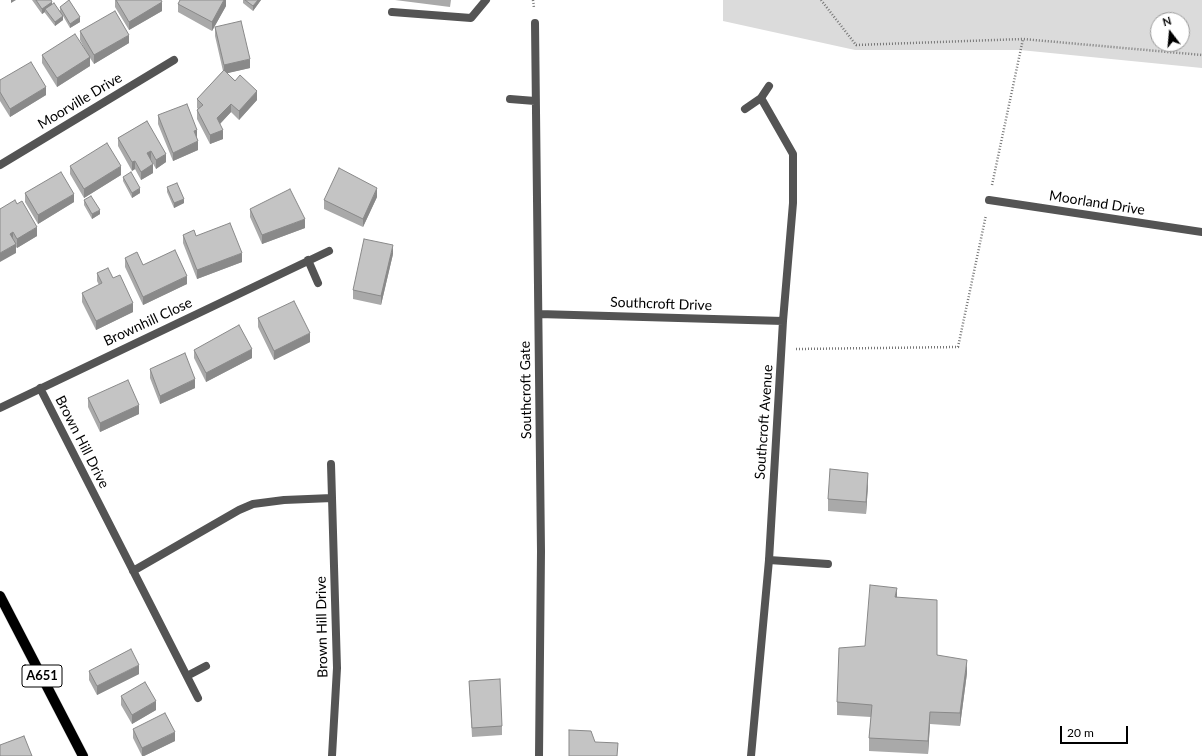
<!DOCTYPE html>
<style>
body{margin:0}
#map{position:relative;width:1202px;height:756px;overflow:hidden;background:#fff;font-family:Lato,sans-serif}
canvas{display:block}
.north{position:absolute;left:1150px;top:12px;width:40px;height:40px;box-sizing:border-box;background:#fff;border:1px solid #999;border-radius:50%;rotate:344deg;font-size:11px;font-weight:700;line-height:16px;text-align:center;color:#000}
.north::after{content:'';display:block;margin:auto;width:14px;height:18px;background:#000;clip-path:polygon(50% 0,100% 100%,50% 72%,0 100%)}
.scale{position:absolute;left:1060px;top:726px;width:68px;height:18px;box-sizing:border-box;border:2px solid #000;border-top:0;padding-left:5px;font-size:12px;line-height:14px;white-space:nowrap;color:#000;-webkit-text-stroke:3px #fff;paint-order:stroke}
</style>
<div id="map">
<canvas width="1202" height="756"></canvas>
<div class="north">N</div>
<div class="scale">20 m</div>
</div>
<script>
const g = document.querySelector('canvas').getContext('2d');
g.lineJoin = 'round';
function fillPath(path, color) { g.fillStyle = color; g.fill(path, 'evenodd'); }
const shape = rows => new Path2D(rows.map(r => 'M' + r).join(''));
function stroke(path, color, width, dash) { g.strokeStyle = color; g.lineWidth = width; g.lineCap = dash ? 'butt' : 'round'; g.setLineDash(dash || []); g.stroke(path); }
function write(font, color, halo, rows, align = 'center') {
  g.font = font + ' Lato,sans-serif'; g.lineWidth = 3; g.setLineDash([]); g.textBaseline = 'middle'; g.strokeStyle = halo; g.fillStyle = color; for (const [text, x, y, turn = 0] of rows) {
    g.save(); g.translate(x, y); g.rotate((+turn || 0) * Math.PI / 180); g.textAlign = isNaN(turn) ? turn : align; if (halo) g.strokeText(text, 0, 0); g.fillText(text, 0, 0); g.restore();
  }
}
fillPath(shape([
 [723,0,1202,0,1202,68,1020,50,855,50,723,21],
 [1158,20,1182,20,1182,44,1158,44]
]), '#dbdbdb');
const primary = shape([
 [0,596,83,756]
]);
stroke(primary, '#dbdbdb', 11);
stroke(shape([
 [533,0,534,8],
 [821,0,856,45,1023,39,1202,55],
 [992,185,1023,39],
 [796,349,958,347,986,215]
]), '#767676', 2.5, [1, 2]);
stroke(shape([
 [392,12,471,18,486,0],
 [769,560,828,564]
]), '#545454', 8);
stroke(shape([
 [535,23,541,551,539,756],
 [510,99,535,101],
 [745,109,761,98,769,86],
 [0,165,174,60],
 [989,200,1202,232],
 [308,260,318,283],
 [539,314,783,321],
 [40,388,198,698],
 [0,408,329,251],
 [331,464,332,498],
 [133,571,239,510,253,504,284,500,332,498,337,668,332,756],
 [187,676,206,666],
 [751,756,769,560,783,321,793,203,793,154,761,98]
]), '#545454', 8);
stroke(primary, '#000', 10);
fillPath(shape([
 [32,0,51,0,52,4,60,11,60,7,80,22,70,28,63,16,63,20,55,26,45,13,45,12,42,14],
 [115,0,161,0,162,11,129,30,115,7],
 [226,0,226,6,212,31,178,12,178,4],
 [243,0,261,0,253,11,243,3],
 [395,0,451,0,450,7],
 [215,27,250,68,227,73,257,100,239,120,231,112,220,124,223,139,210,144,197,119,197,110,198,109,197,108,197,99,223,71,215,36],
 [80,31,129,43,94,64,90,58,90,66,57,87,42,63,42,55,87,53,80,40],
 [0,80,46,95,10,117,0,101],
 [158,115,197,138,198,150,173,161,158,124],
 [147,121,166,162,156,169,151,160,153,173,141,180,135,169,132,171,118,146,118,138],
 [70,166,121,175,84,198,70,174],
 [123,177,140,193,132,198,123,181],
 [167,187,184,203,174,208,167,192],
 [25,193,74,202,38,224,25,202],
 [377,197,363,227,324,209,324,200],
 [84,200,100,214,92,219,84,205],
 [0,209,37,236,17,248,16,247,16,253],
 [250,209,305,228,262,244,250,217],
 [183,235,196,236,242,262,197,279,183,243],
 [393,254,381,305,353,299,353,290],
 [125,258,143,265,187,284,143,305,125,267],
 [97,273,113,278,133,312,96,330,82,302,82,293,99,285,97,281],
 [258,318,310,342,274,360,258,327],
 [194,350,252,358,206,382,194,358],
 [150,369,195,388,160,404,150,378],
 [88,398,139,414,100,432,88,407],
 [868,485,866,514,828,511,828,499],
 [897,597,937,655,967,673,960,726,930,724,928,754,869,751,869,738,871,717,837,715,837,702],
 [89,671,139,674,97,695,89,680],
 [469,681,502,726,502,735,472,737],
 [121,696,156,710,132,724,121,705],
 [133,729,175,741,144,756,142,756,133,738]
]), '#a9a9a9');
fillPath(shape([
 [11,0,16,0,11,3],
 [224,0,226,0,226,6,212,31,212,22],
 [258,0,261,0,253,11,253,6],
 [52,2,52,7,45,9,45,12,42,14,42,9],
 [162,2,162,11,129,30,129,22],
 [63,16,63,20,55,26,55,22],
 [80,17,80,22,70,28,70,24],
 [129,35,129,43,94,64,94,55],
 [90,57,90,66,57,87,57,78],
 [250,59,250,68,224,74,224,65],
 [46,87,46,95,10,117,10,109],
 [257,91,257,100,239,120,239,111],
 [231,104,231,112,217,127,217,118],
 [197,130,197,139,194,131],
 [223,130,223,139,210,144,210,135],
 [198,141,198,150,173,161,173,153],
 [151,151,151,159,147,162,147,153],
 [166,154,166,162,156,169,156,160],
 [135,161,135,169,132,171,132,162],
 [153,164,153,173,141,180,141,172],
 [121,166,121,175,84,198,84,189],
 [140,188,140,193,132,198,132,193],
 [377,188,377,197,363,227,363,219],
 [74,194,74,202,38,224,38,215],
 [184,199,184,203,174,208,174,203],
 [100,210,100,214,92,219,92,214],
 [305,219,305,228,262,244,262,235],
 [37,227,37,236,17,248,17,239],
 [13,232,13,241,10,234],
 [16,244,16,253,0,262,0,253],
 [393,245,393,254,381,305,381,296],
 [242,253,242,262,197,279,197,270],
 [187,276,187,284,143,305,143,297],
 [133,303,133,312,96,330,96,321],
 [310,333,310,342,274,360,274,351],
 [252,349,252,358,206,382,206,373],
 [195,379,195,388,160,404,160,396],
 [139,405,139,414,100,432,100,423],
 [868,473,868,485,866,514,866,502],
 [897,588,897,601,895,597],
 [967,660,967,673,960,726,960,713],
 [139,665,139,674,97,695,97,686],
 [156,701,156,710,132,724,132,715],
 [930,712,930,724,928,754,928,741],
 [175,732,175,741,144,756,142,756,142,748]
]), '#898989');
const building = shape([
 [36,0,51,0,52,2,42,9,36,0],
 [69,0,80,17,70,24,60,7,69,0],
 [116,0,161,0,162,2,129,22,116,0],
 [180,0,224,0,212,22,178,4,180,0],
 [245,0,258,0,253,6,245,0],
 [54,3,63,16,55,22,45,9,54,3],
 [115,11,129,35,94,55,80,31,115,11],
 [241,21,250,59,224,65,215,27,241,21],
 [75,34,90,57,57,78,42,55,75,34],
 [31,62,46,87,10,109,0,92,0,80,31,62],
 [224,70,235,81,240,75,257,91,239,111,231,104,217,118,223,130,210,135,197,110,203,105,197,99,224,70],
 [187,104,197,130,194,131,198,141,173,153,158,115,187,104],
 [147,121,166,154,156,160,151,151,147,153,153,164,141,172,135,161,132,162,118,138,147,121],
 [107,143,121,166,84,189,70,166,107,143],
 [339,168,377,188,363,219,324,200,339,168],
 [61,172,74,194,38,215,25,193,61,172],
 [131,172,140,188,132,193,123,177,131,172],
 [177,183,184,199,174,203,167,187,177,183],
 [290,189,305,219,262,235,250,209,290,189],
 [91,196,100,210,92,214,84,200,91,196],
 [15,200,17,204,22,201,37,227,17,239,13,232,10,234,16,244,0,253,0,209,15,200],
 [230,223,242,253,197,270,183,235,194,230,196,236,230,223],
 [364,239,393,245,381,296,353,290,364,239],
 [175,250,187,276,143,297,125,258,137,252,143,265,175,250],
 [108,268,113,278,120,275,133,303,96,321,82,293,102,283,97,273,108,268],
 [294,301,310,333,274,351,258,318,294,301],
 [239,325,252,349,206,373,194,350,239,325],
 [185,353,195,379,160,396,150,369,185,353],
 [128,380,139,405,100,423,88,398,128,380],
 [830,469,868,473,866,502,828,499,830,469],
 [870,585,897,588,895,597,937,600,937,655,967,660,960,713,930,712,928,741,869,738,872,705,837,702,839,648,865,646,870,585],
 [131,649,139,665,97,686,89,671,131,649],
 [500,679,502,726,472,728,469,681,500,679],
 [145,682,156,701,132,715,121,696,145,682],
 [165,713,175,732,142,748,133,729,165,713],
 [569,730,591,731,595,742,618,743,617,756,569,756,569,730],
 [24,736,32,756,0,756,0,745,24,736]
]);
fillPath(building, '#c4c4c4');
stroke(building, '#898989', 1);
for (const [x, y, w] of [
 [42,676,40]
]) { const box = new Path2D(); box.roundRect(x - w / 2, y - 11, w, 22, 3); g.fillStyle = '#fff'; g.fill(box); stroke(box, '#000', 1); }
write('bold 13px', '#000', null, [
 ["A651",42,676]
]);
write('14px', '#000', '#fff', [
 ["Moorville Drive",80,101,-31],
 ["Moorland Drive",1097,203,9],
 ["Southcroft Drive",661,304,2],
 ["Brownhill Close",148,322,-25],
 ["Southcroft Gate",526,390,-91],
 ["Southcroft Avenue",764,422,-86],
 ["Brown Hill Drive",82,442,63],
 ["Brown Hill Drive",322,627,-91]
]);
</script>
